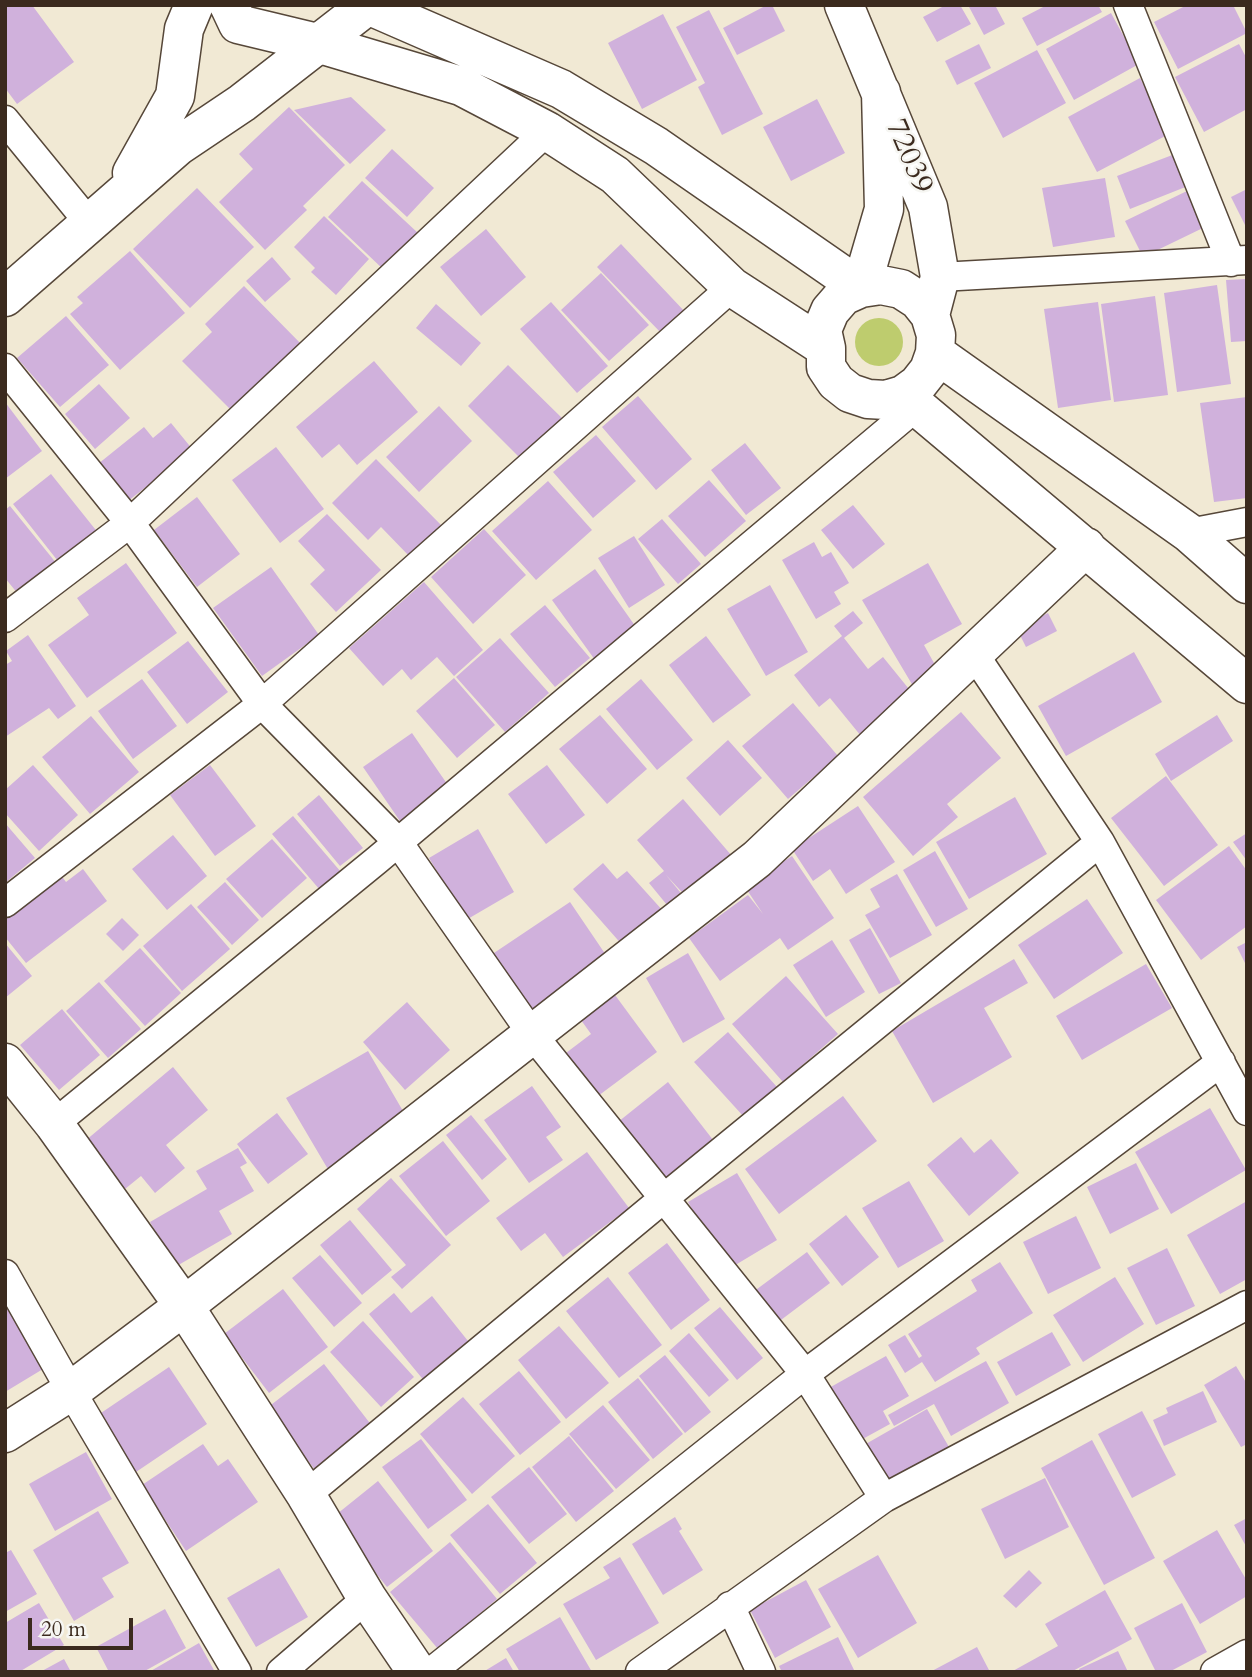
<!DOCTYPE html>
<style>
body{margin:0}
#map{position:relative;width:1252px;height:1677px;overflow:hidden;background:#f1e9d4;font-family:Cardo,serif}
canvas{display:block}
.frame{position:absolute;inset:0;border:7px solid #3b2a1e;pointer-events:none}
.scale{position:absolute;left:28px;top:1618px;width:105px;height:32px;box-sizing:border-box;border:4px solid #3b2a1e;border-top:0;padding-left:9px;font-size:21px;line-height:24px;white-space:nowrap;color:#3b2a1e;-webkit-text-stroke:5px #f6f6f2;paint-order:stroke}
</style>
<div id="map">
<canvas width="1252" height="1677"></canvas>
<div class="frame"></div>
<div class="scale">20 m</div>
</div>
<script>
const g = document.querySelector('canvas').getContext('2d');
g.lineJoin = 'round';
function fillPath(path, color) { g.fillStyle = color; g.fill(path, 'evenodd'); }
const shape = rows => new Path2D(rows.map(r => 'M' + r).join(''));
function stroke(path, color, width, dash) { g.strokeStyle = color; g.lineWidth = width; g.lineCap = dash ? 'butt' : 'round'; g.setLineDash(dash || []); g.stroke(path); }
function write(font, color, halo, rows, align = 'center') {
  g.font = font + ' Cardo,serif'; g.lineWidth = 5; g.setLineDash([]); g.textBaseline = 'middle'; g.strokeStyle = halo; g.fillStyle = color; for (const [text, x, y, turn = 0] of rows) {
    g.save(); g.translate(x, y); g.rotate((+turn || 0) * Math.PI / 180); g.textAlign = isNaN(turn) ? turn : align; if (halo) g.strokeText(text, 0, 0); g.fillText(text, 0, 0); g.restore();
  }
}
fillPath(shape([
 '855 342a24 24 0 1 1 48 0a24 24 0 1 1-48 0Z'
]), '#becc6e');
fillPath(shape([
 [5,5,32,5,74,62,17,104,5,88],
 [767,5,772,5,785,31,737,55,723,28],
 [946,5,960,5,971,24,937,42,923,17],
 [968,5,999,5,996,7,1005,24,984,35],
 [1047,5,1098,5,1102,12,1037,46,1022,18],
 [1187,5,1233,5,1247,33,1178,69,1154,22],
 [709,10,763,114,722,135,698,87,705,83,676,27],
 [1111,13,1139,64,1074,100,1046,49],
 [663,14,697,80,642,109,608,43],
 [979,44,991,68,957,85,945,61],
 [1239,44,1247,59,1247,109,1204,132,1175,77],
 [1037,50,1066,103,1003,138,974,83],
 [1140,78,1169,134,1097,172,1068,117],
 [351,97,386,130,350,164,294,110],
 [817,99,845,153,791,181,763,127],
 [289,107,345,165,303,206,307,210,265,250,219,202,253,169,239,154],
 [392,149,434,188,407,217,365,178],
 [1175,154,1188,186,1130,209,1117,176],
 [1105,178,1115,237,1053,247,1042,188],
 [362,181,418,233,384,270,328,217],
 [197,188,254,247,190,308,133,249],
 [1247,189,1247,229,1231,197],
 [1189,190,1207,226,1143,257,1125,221],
 [324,216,369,259,336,295,311,272,315,268,294,247],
 [486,229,526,277,481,316,440,267],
 [621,244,687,314,664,336,597,267],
 [130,251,185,313,120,370,70,314,83,303,77,297],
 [272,257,291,279,265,302,246,281],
 [601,273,649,325,609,361,561,310],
 [1247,279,1247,341,1231,342,1226,280],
 [1217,285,1231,384,1177,392,1164,293],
 [244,286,306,349,232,411,182,361,212,332,205,324],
 [1155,296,1168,395,1114,402,1101,304],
 [551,302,608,366,577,393,520,329],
 [1098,302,1111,400,1058,408,1044,309],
 [436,304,481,343,461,366,416,328],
 [66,316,109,365,60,407,17,358],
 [374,361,418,412,357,465,339,444,322,458,296,427],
 [508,365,564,420,523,461,468,406],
 [99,384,130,418,95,449,65,414],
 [638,396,692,459,656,490,602,427],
 [1247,397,1247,498,1214,502,1200,403],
 [5,402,42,451,5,479],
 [439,406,472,441,419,492,386,457],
 [171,423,193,450,128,501,98,464,144,427,153,438],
 [596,435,636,481,593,518,553,472],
 [745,443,781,488,746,515,711,470],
 [276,447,324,509,280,543,232,480],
 [376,459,442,526,410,557,381,527,368,540,332,503],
 [51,474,99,534,61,565,13,504],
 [709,480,746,521,705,557,668,516],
 [548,481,592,530,536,580,492,531],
 [197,497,240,554,197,587,154,530],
 [853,505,885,544,853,569,821,530],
 [10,506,61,569,23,600,5,578,5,510],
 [327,514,381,570,336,612,310,584,325,570,298,541],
 [662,519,701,564,678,584,638,539],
 [484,529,526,575,473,624,431,577],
 [634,536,665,585,629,608,598,558],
 [814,542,822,557,831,552,849,583,834,592,841,604,816,619,782,560],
 [126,563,177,633,87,698,48,645,89,615,77,598],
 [928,563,962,624,924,645,939,672,913,686,862,600],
 [271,567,319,635,262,676,213,608],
 [595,569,638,630,595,660,552,600],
 [424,582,483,650,454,676,437,657,411,680,402,669,383,686,349,648],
 [770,585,808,652,766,676,727,609],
 [545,605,590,658,555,687,510,634],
 [853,611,863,623,844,638,868,669,883,657,913,694,861,736,830,698,819,707,794,675,842,636,834,626],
 [1048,613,1057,631,1026,647,1017,629],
 [28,635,76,706,58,719,49,708,5,737,5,665,12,661,6,651],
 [706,636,751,695,713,723,669,665],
 [500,638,549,693,505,732,456,677],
 [188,641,228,692,187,724,147,672],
 [1134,652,1162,702,1066,756,1038,706],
 [454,678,495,725,457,758,416,711],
 [142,679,177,726,133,759,98,711],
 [641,679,693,740,657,770,606,709],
 [793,703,838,756,788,799,742,746],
 [961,712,1001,758,947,804,958,817,913,856,863,797],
 [600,715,647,769,607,804,559,749],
 [1217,715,1233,741,1171,781,1155,754],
 [91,716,139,772,90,814,42,757],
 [412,733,452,791,402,824,363,767],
 [728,740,762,778,720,816,686,778],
 [33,765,78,815,39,851,5,813,5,790],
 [210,765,256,826,215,856,170,795],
 [547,765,585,815,546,844,508,794],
 [1166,776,1218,845,1164,886,1111,818],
 [319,795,363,848,340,866,297,814],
 [1015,797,1047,854,969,899,936,842],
 [683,799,738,863,692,903,666,875,690,904,676,916,649,883,664,871,637,840],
 [858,806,895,862,846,894,830,869,813,881,792,849],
 [293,816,341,872,320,890,272,834],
 [5,823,35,858,5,883],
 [478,829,514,892,466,920,429,858],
 [1247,833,1247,861,1233,842],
 [173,835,207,876,167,910,132,869],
 [272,839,307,878,262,918,226,879],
 [1229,846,1247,871,1247,926,1201,960,1156,900],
 [935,851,968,909,936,927,903,870],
 [792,856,834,918,788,950,780,938,720,981,689,938,748,895,763,914,745,887],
 [603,863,617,879,627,871,664,912,624,947,573,889],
 [83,869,107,901,26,963,5,937,5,915,60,874,66,882],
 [897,874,932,935,890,958,865,915,880,907,870,889],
 [225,882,259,920,232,945,197,907],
 [1087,899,1123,953,1054,999,1018,945],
 [570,902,610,961,527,1015,488,957],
 [191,904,230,949,182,991,143,946],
 [122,918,139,935,123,951,106,934],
 [870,928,901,983,879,994,849,940],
 [832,940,865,992,826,1017,793,965],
 [1247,942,1247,967,1237,947],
 [5,943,32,976,5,998],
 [140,948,181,993,145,1026,104,981],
 [688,953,725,1019,683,1043,646,978],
 [1014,959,1028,983,984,1008,1012,1057,933,1103,892,1031],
 [1146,964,1172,1008,1082,1060,1056,1016],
 [786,976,838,1034,783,1082,732,1024],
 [99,982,141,1029,108,1058,66,1011],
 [615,995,657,1052,594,1099,562,1056,591,1034,581,1020],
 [407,1002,450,1050,405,1090,363,1042],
 [62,1009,100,1055,59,1090,20,1045],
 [728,1032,777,1087,744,1117,694,1062],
 [368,1051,410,1123,329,1171,286,1098],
 [173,1067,208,1110,166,1145,185,1168,155,1193,141,1176,125,1189,85,1141],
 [668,1082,717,1145,667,1184,618,1122],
 [532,1086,561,1127,546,1137,563,1160,529,1183,484,1120],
 [843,1096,877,1141,779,1214,745,1169],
 [1210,1108,1246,1170,1171,1214,1135,1152],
 [277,1113,308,1154,268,1184,237,1144],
 [471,1115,507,1159,482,1180,446,1135],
 [961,1137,974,1153,991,1139,1019,1173,969,1216,927,1165],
 [443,1141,490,1201,446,1236,399,1176],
 [238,1148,247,1163,240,1167,254,1191,219,1211,232,1234,175,1267,150,1222,207,1189,196,1171],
 [587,1152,629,1208,563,1257,545,1233,521,1251,496,1218],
 [1136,1163,1159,1209,1110,1234,1087,1187],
 [737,1173,777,1240,727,1270,688,1202],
 [391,1178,451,1245,402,1289,391,1277,406,1265,357,1209],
 [909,1181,944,1241,898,1268,862,1208],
 [1247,1201,1247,1279,1220,1294,1187,1235],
 [846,1215,879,1257,842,1286,809,1244],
 [1076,1216,1101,1268,1048,1294,1023,1242],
 [350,1220,392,1270,362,1295,320,1245],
 [667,1243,710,1300,671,1330,628,1273],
 [1167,1248,1195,1306,1156,1325,1127,1268],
 [807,1252,830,1283,773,1326,749,1295],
 [320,1255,362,1303,334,1327,292,1278],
 [1000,1262,1033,1313,976,1348,980,1354,935,1382,922,1362,905,1373,888,1345,905,1335,919,1358,922,1356,908,1334,977,1291,971,1280],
 [608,1277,662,1345,619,1378,566,1311],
 [1115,1277,1144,1324,1083,1362,1053,1315],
 [283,1289,328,1347,269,1393,224,1334],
 [394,1293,411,1313,432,1296,472,1346,426,1383,369,1314],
 [720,1307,763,1358,737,1380,694,1328],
 [8,1309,43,1369,5,1392,5,1310],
 [363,1321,414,1377,381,1407,330,1352],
 [559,1326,609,1383,566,1419,518,1360],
 [1052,1332,1071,1365,1016,1396,997,1362],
 [689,1333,729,1380,709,1397,669,1351],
 [665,1355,711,1412,685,1433,639,1376],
 [886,1356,909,1396,883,1411,890,1424,859,1441,829,1388],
 [986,1361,1009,1403,951,1436,934,1404,894,1426,888,1415],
 [324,1364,376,1431,319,1475,267,1408],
 [1236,1366,1247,1384,1247,1444,1241,1447,1204,1385],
 [169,1367,207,1424,136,1472,98,1415],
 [519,1371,561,1422,520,1455,479,1404],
 [638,1378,683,1434,653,1459,608,1402],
 [1203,1391,1217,1422,1164,1446,1153,1420,1168,1413,1166,1408],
 [463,1397,515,1456,472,1494,420,1434],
 [603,1405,650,1460,616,1489,569,1434],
 [927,1409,949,1447,886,1483,864,1445],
 [1142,1411,1176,1475,1132,1498,1098,1434],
 [569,1436,614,1491,576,1522,532,1467],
 [421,1439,467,1500,428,1529,382,1467],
 [1092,1440,1155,1558,1104,1585,1041,1468],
 [203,1444,218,1466,228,1459,258,1502,186,1551,142,1485],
 [86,1452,112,1499,55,1531,29,1484],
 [529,1467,567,1514,529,1544,491,1497],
 [1045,1478,1069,1527,1005,1559,981,1509],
 [378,1481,433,1551,387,1587,332,1518],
 [488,1504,537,1563,500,1594,450,1535],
 [98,1511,129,1563,102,1578,114,1597,74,1621,33,1550],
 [675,1517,682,1529,679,1531,703,1570,663,1595,632,1544],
 [1247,1518,1247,1548,1234,1525],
 [1217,1530,1247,1581,1247,1596,1200,1624,1163,1561],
 [450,1542,497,1599,438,1649,390,1592],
 [11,1550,37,1594,5,1612,5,1553],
 [878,1555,917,1623,858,1658,818,1589],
 [620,1557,659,1623,596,1660,563,1604,610,1578,603,1567],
 [279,1568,308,1617,256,1647,227,1598],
 [1029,1570,1042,1583,1016,1608,1003,1596],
 [806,1580,831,1627,775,1658,750,1610],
 [1105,1590,1132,1639,1071,1672,1011,1672,1058,1646,1045,1624],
 [39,1603,64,1645,19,1672,5,1672,5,1623],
 [1182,1603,1207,1652,1169,1672,1156,1672,1134,1628],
 [165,1609,186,1648,143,1672,109,1672,96,1647],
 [560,1617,592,1672,520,1672,506,1649],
 [838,1637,855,1672,782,1672,779,1666],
 [199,1643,215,1672,149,1672],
 [977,1647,990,1672,930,1672],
 [1118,1651,1128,1672,1080,1672,1079,1669],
 [506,1658,514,1672,483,1672],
 [64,1659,71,1672,40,1672]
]), '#d0b1dc');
const street = shape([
 [1128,5,1231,262],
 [5,120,90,224],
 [940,277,1247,260],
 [5,368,130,523,262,704,398,842,532,1034,805,1374,884,1498,1247,1305],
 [1189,533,1247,522],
 [5,618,130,523,547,131],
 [1100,842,1247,1111],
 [5,903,262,704,732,287],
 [54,1124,377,860,917,406],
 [5,1274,71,1391,237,1672],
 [306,1495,663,1199,1100,842,974,654],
 [730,1606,761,1672],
 [281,1672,367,1598],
 [431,1672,805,1374,1221,1062],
 [640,1672,884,1498],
 [1215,1672,1247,1654]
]);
const secondary = shape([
 [229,5,238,24,317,43,461,86,547,131,615,175,732,287,826,348],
 [368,5,561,89,656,146,861,288,884,209,881,92],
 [844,5,928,207,940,277,930,315],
 [132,173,175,96,184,29,194,5],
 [881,285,901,289,918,300,930,315,936,335,935,353,929,370,918,384,903,395,886,400,868,399,850,393,836,382,826,367,826,348,822,330,830,311,843,296,861,288,881,285],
 [5,297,178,146,242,103,368,5],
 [935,353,1189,533,1247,584],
 [903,395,1247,684],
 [5,1063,54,1124,184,1306,306,1495,367,1598,417,1672],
 [5,1433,71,1391,184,1306,757,859,1086,547]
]);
stroke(street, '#564739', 31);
stroke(secondary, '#564739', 41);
stroke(street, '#fff', 28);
stroke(secondary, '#fff', 38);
write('30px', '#3b2a1e', '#f6f6f2', [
 ["72039",908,157,67]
]);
</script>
